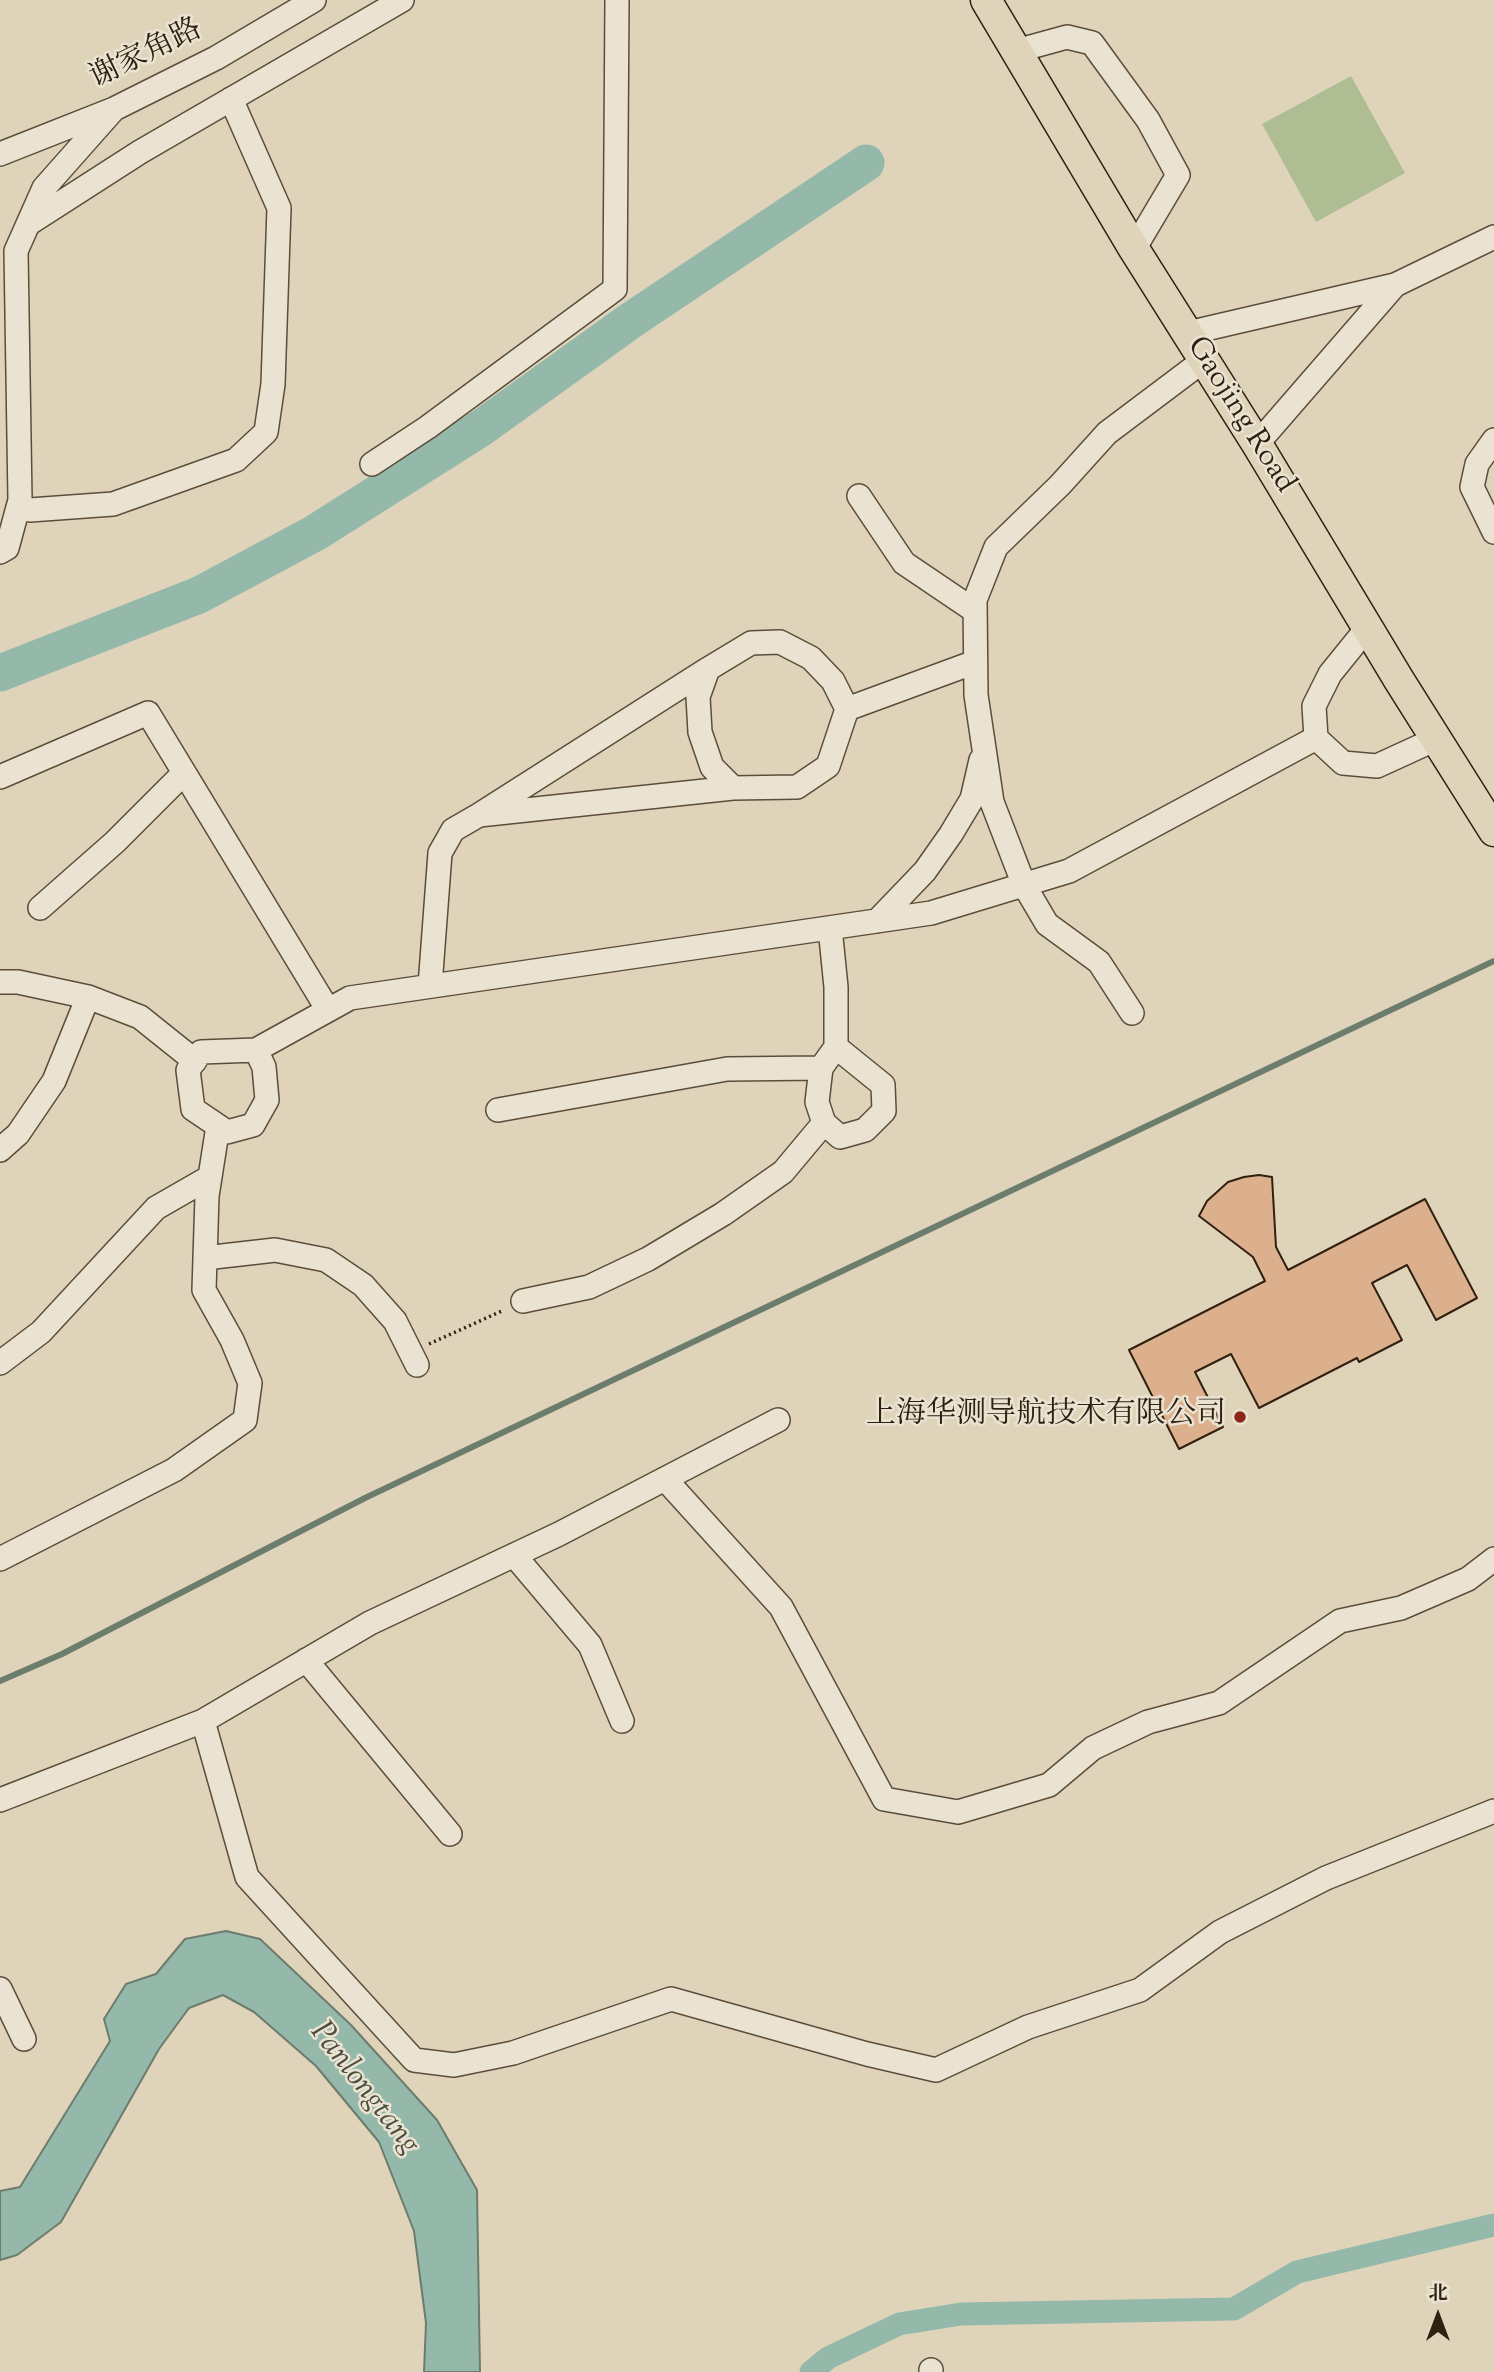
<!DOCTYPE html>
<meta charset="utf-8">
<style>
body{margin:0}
#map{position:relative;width:1494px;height:2372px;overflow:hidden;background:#dfd4ba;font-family:"Sorts Mill Goudy","Noto Serif SC",serif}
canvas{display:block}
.north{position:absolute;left:1403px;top:2281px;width:70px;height:70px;-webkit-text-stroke:5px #eae3d2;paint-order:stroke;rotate:0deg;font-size:19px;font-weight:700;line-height:28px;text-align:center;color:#302010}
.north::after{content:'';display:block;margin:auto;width:24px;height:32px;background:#302010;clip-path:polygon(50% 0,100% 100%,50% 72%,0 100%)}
</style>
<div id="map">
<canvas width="1494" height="2372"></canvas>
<div class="north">北</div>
</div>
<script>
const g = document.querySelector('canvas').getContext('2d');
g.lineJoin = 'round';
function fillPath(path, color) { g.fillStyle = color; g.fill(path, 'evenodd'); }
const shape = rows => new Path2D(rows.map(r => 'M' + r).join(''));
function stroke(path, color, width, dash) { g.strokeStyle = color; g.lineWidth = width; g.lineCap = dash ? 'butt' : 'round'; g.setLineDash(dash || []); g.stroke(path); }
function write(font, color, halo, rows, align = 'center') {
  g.font = font + ' "Sorts Mill Goudy","Noto Serif SC",serif'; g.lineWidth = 5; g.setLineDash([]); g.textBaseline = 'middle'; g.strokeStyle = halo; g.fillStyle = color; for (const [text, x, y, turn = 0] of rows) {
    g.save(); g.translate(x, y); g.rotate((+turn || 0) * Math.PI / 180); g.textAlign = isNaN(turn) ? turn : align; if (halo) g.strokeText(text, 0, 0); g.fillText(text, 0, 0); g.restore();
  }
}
fillPath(shape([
 [1351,76,1405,173,1316,222,1262,124]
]), '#afbd92');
const water = shape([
 [226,1931,260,1939,351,2025,437,2120,477,2190,480,2372,424,2372,426,2323,414,2231,379,2142,316,2066,254,2012,223,1995,189,2008,159,2049,61,2222,17,2255,0,2260,0,2191,20,2187,110,2041,104,2019,126,1984,156,1974,185,1939,226,1931]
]);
fillPath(water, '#94b9ab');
stroke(water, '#6c7c6d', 2);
stroke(shape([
 [0,1681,62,1654,365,1498,1494,961]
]), '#6c7c6d', 6);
stroke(shape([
 [811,2372,828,2358,899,2324,961,2314,1234,2309,1297,2272,1494,2225]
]), '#94b9ab', 23);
stroke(shape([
 [0,673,199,595,315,533,481,428,630,321,866,163]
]), '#94b9ab', 37);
const building = shape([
 [1259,1175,1272,1177,1276,1247,1288,1270,1425,1199,1477,1298,1436,1320,1407,1265,1372,1283,1402,1340,1359,1362,1357,1358,1259,1408,1231,1354,1195,1372,1223,1427,1179,1449,1129,1350,1265,1281,1253,1257,1199,1216,1207,1201,1228,1182,1244,1177,1259,1175]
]);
fillPath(building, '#ddb08d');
stroke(building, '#302010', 2);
const minor = shape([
 [1016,51,1067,37,1092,43,1148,120,1178,175,1134,249],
 [0,154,114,109,216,58,314,0],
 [28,224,140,152,402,0],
 [1188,333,1395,285,1494,237],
 [1494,440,1477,464,1472,487,1494,532],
 [1257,444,1395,285],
 [372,464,428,427,615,289,617,0],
 [859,496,904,563,975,611],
 [30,510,113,504,236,460,266,432,273,384,279,208,231,99],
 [0,552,7,548,20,500,16,251,44,188,114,109],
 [1368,627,1330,674,1314,706,1316,738,1343,763,1377,766,1436,739],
 [708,669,479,815,733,788],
 [847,709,833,681,811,658,780,642,751,643,708,669,698,697,700,732,712,767,733,788,797,787,828,766,847,709,975,662],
 [0,777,148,713,328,1010],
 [40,908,115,842,184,773],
 [877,921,925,871,951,834,972,799,981,760],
 [830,928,836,987,836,1047,821,1068,817,1102,824,1123,840,1137,865,1130,884,1111,883,1085,836,1047],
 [0,982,18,982,88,997,140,1017,195,1061],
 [430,986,440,853,453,830,479,815],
 [1132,1013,1099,962,1047,924,1024,885,992,802,976,695,975,600,996,547,1060,485,1107,433,1204,360],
 [256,1050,264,1067,267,1100,253,1125,227,1132,193,1109,188,1070,201,1052,256,1050,350,998,931,913,1069,871,1316,738],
 [498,1110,727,1069,821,1068],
 [0,1150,18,1134,54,1081,88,997],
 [205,1258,275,1250,326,1260,363,1285,395,1321,417,1365],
 [523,1301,589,1287,648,1259,723,1214,783,1172,824,1123],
 [0,1363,41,1332,156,1208,210,1177],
 [778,1420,559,1534,370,1623,203,1721,247,1877,414,2060,454,2065,513,2053,671,1999,867,2054,936,2070,1028,2027,1140,1990,1220,1932,1326,1878,1494,1811],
 [665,1479,781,1607,884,1799,958,1812,1049,1785,1093,1748,1148,1722,1219,1703,1340,1621,1401,1608,1468,1579,1494,1559],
 [514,1555,590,1645,622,1721],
 [0,1559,174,1470,245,1420,250,1383,232,1340,204,1290,207,1196,218,1126],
 [306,1660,450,1834],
 [0,1800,203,1721],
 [0,1989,24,2039],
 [931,2372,931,2370]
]);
const major = shape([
 [986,0,1134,249,1257,444,1399,680,1494,831]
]);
stroke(minor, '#5c4d3a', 26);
stroke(major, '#302010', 33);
stroke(shape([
 [429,1344,504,1310]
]), '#302010', 3.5, [2, 3.5]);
stroke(minor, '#eae3d2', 23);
stroke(major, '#dfd4ba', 30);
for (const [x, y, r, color] of [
 [1240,1417,7,"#8f2418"]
]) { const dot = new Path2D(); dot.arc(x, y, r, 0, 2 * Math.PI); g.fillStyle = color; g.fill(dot); stroke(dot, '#eae3d2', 2.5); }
write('30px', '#302010', '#eae3d2', [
 ["谢家角路",147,56,-26],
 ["Gaojing Road",1239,416,58]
]);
write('30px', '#302010', '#eae3d2', [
 ["上海华测导航技术有限公司",1226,1417]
], 'right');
write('italic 32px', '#4e4e3e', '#eae3d2', [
 ["Panlongtang",363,2090,52]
]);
</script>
